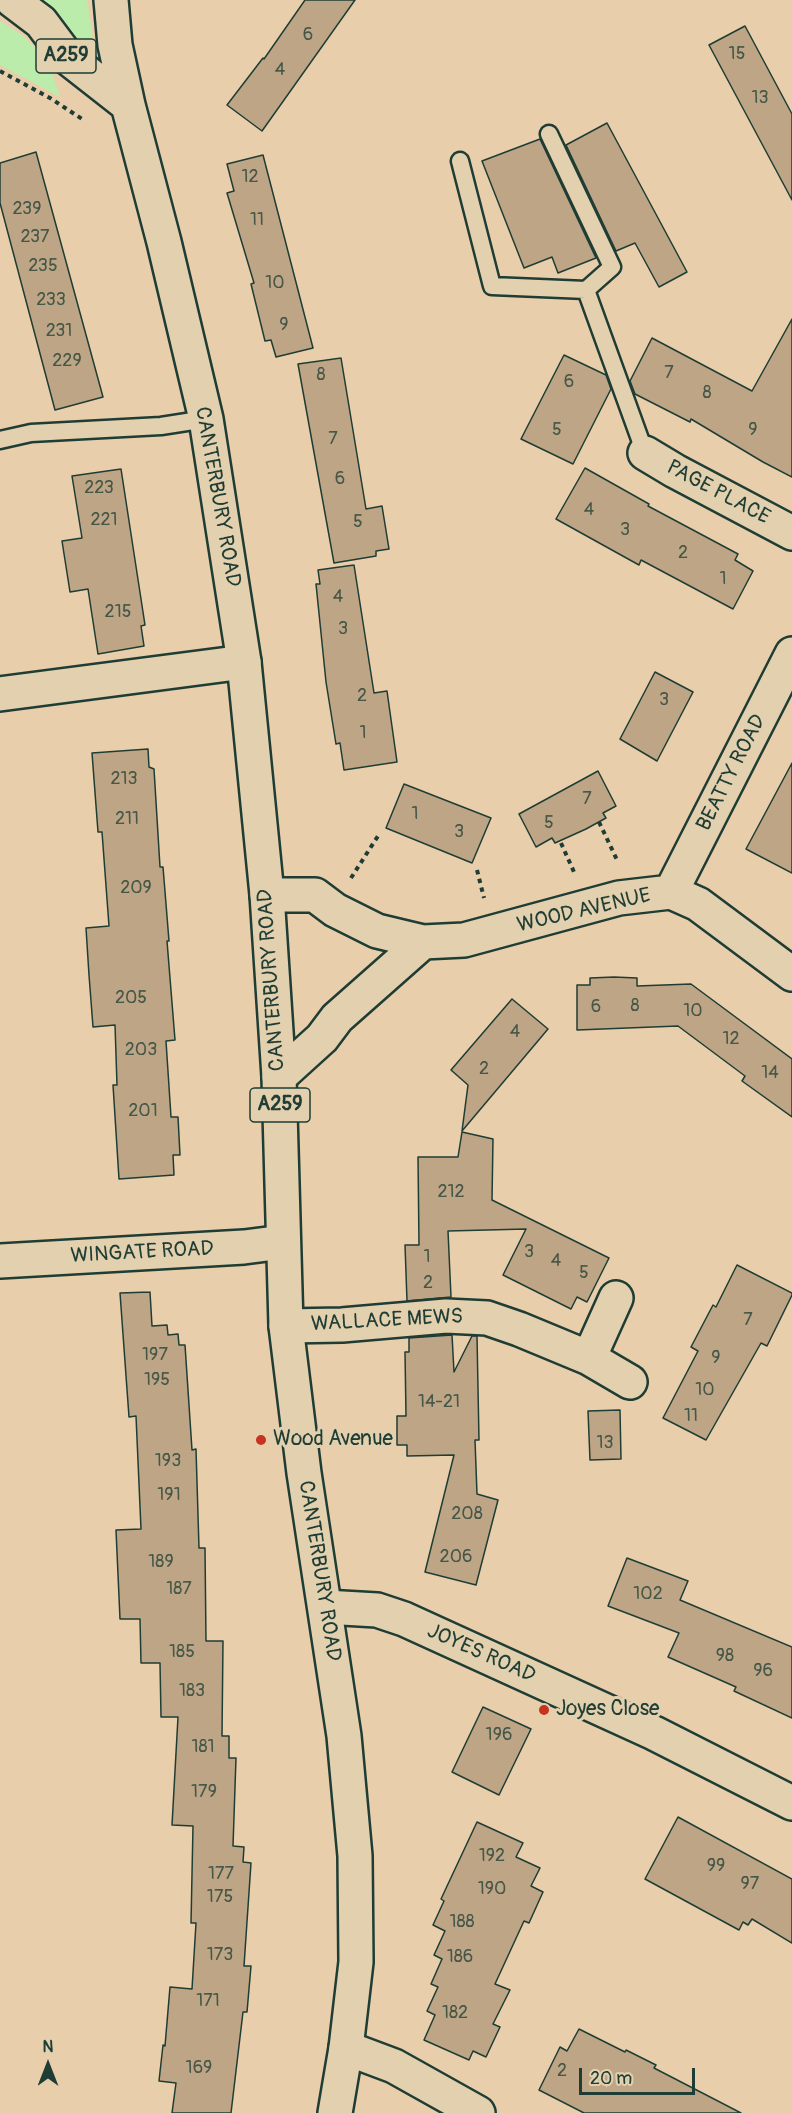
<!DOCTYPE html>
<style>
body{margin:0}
#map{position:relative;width:792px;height:2113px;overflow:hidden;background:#e8ceab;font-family:Pangolin,sans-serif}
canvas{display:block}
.north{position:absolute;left:18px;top:2035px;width:60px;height:60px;-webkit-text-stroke:4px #e3d0ae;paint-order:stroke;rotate:0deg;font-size:16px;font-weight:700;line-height:24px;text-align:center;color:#1f3d34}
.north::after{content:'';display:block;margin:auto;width:21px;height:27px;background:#1f3d34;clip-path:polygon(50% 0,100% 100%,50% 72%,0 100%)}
.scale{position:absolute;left:579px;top:2068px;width:116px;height:27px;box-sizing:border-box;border:3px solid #1f3d34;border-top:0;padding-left:8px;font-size:18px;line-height:21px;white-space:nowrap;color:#1f3d34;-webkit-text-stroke:4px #e3d0ae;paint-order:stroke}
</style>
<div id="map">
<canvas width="792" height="2113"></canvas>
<div class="north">N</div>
<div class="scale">20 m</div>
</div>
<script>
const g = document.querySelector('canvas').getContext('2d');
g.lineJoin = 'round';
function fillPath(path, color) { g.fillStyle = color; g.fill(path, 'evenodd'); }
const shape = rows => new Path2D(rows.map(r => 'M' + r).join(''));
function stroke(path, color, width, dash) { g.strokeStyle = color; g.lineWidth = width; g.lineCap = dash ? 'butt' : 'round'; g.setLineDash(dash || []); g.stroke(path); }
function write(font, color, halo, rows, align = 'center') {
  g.font = font + ' Pangolin,sans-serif'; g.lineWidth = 6; g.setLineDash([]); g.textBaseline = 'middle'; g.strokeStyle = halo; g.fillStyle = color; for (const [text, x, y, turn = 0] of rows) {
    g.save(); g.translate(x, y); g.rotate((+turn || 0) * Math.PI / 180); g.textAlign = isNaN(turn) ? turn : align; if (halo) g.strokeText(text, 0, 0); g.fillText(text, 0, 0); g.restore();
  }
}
fillPath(shape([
 [42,0,87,0,95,52,85,56,69,30,55,12],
 [0,21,22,35,37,49,49,64,60,97,0,65]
]), '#bcecab');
const building = shape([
 [305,0,355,0,262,131,227,105,263,58,264,59,305,0],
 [745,26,792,114,792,200,709,45,745,26],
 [607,123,687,272,659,287,635,243,616,251,566,145,607,123],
 [540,139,596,258,558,273,552,257,524,268,482,161,540,139],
 [36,152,103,397,55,410,0,203,0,163,36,152],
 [263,155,313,348,276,357,271,340,265,341,251,284,254,283,227,193,234,191,227,164,263,155],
 [792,319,792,477,763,462,691,419,690,422,635,394,630,381,652,338,752,391,792,319],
 [564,355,606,375,611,389,573,464,521,439,564,355],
 [341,358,366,509,382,506,389,549,376,551,376,556,334,563,298,364,341,358],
 [585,468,649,504,648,506,738,554,735,560,753,571,733,609,641,560,639,565,556,519,585,468],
 [121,469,145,625,141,626,144,646,98,654,88,589,70,592,62,541,82,538,72,476,121,469],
 [354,565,374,693,387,691,397,762,344,770,340,743,336,744,326,682,316,584,320,584,318,570,354,565],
 [655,672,693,692,657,761,620,739,655,672],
 [148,749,149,767,154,769,160,867,163,867,169,941,167,941,175,1040,166,1041,171,1117,178,1117,180,1155,173,1155,174,1175,119,1179,113,1085,117,1085,115,1025,93,1027,89,975,86,928,109,926,102,832,98,832,92,753,148,749],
 [792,763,792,873,746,849,792,763],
 [598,771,616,806,603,813,606,818,586,829,555,843,552,838,536,847,519,814,598,771],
 [404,784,491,818,472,863,386,828,404,784],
 [614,977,637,978,637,986,691,984,792,1059,792,1117,742,1081,745,1076,678,1026,577,1030,577,985,590,985,590,978,614,977],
 [512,999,548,1029,462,1131,468,1085,451,1070,512,999],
 [462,1132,493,1139,492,1200,609,1258,587,1302,577,1297,571,1309,503,1275,526,1229,448,1231,451,1297,407,1301,405,1245,419,1245,418,1157,458,1157,462,1132],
 [737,1265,792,1293,792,1295,767,1346,761,1343,706,1440,663,1418,698,1351,691,1347,713,1305,716,1307,737,1265],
 [150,1292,152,1326,167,1325,168,1335,178,1334,179,1345,185,1345,192,1450,196,1449,199,1548,205,1548,206,1641,223,1641,222,1736,229,1736,229,1758,236,1758,233,1846,244,1847,243,1862,251,1863,244,1966,251,1966,247,2012,243,2012,231,2113,172,2113,176,2083,159,2081,163,2045,165,2046,170,1987,192,1989,196,1923,191,1923,193,1826,172,1825,178,1717,161,1717,160,1663,141,1663,140,1619,120,1619,116,1530,141,1529,136,1416,129,1417,120,1293,150,1292],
 [452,1335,454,1372,472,1336,477,1336,479,1440,475,1440,477,1494,498,1500,476,1585,425,1572,454,1455,407,1456,407,1445,397,1445,397,1416,406,1416,405,1352,409,1352,409,1338,452,1335],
 [620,1410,621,1459,590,1460,588,1411,620,1410],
 [627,1558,688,1581,680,1600,792,1647,792,1718,734,1691,736,1687,668,1657,679,1633,608,1606,627,1558],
 [483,1707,531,1729,499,1795,452,1772,483,1707],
 [678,1817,792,1879,792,1943,752,1919,748,1925,743,1922,739,1930,645,1879,678,1817],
 [477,1822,523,1843,516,1857,540,1868,531,1886,543,1892,529,1923,524,1921,495,1984,510,1990,493,2024,500,2027,486,2057,473,2051,469,2060,424,2040,435,2015,427,2011,438,1987,431,1984,442,1959,434,1955,445,1931,433,1925,444,1901,441,1899,477,1822],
 [579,2029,625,2052,626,2050,656,2065,654,2068,741,2113,584,2113,539,2090,560,2047,567,2051,579,2029]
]);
fillPath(building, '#bda586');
stroke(building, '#1f3d34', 1.5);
const service = shape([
 [549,134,612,267,586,290,645,453],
 [460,161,492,286,586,290],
 [0,440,31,433,161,426,206,419]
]);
const minor = shape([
 [645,453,675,471,792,533],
 [0,694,244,662],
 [671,892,792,654],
 [267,895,315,895,335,910,377,931,423,942,464,940,619,898,671,892,698,904,792,974],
 [279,1077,322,1038,337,1018,423,942],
 [0,1261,244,1247,283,1242],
 [616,1298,589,1358,630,1382],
 [286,1326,342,1325,446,1316,487,1318,519,1329,589,1358],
 [346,2048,394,2066,478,2113]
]);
const tertiary = shape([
 [325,1607,377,1610,404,1619,654,1733,792,1803]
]);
const trunk = shape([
 [12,0,41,22,68,58,128,105],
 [111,0,115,45,128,105,164,242,206,419,244,662,267,895,279,1077,286,1326,304,1473,344,1736,355,1856,356,1962,346,2048,335,2113]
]);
stroke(service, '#1f3d34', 21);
stroke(minor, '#1f3d34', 38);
stroke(tertiary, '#1f3d34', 38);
stroke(trunk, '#1f3d34', 38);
stroke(shape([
 [0,71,50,98,82,119],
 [599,822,618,862],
 [561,843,574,872],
 [477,870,484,898],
 [351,878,378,836]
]), '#1f3d34', 4, [4.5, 4.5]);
stroke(service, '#e3d0ae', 16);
stroke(minor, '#e3d0ae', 33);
stroke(tertiary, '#e3d0ae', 33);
stroke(trunk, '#e3d0ae', 33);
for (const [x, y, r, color] of [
 [261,1440,6,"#c8321e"],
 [544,1710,6,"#c8321e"]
]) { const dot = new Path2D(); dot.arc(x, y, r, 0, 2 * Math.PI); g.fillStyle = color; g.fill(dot); stroke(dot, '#e3d0ae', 2); }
write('18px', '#465748', null, [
 ["6",308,35],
 ["15",737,54],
 ["4",280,70],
 ["13",760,98],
 ["12",250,177],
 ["239",27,209],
 ["11",257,220],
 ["237",35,237],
 ["235",43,266],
 ["10",275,283],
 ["233",51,300],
 ["9",284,325],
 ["231",59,331],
 ["229",67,361],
 ["7",669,373],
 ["8",321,375],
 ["6",569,382],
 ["8",707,393],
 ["5",557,430],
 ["9",753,430],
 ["7",333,439],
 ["6",340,479],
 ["223",99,488],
 ["4",589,510],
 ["221",104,520],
 ["5",358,522],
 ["3",625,530],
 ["2",683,553],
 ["1",723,579],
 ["4",338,597],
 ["215",118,612],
 ["3",343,629],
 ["2",362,696],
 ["3",664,700],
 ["1",363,733],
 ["213",124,779],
 ["7",587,799],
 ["1",415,814],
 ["211",127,819],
 ["5",549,823],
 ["3",459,832],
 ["209",136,888],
 ["205",131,998],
 ["8",635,1006],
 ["6",596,1007],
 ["10",693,1011],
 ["4",515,1032],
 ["12",731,1039],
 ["203",141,1050],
 ["2",484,1069],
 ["14",770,1073],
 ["201",143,1111],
 ["212",451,1192],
 ["3",529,1252],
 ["1",427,1257],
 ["4",556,1261],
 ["5",584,1273],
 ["2",428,1283],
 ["7",748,1320],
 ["197",155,1355],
 ["9",716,1358],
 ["195",157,1380],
 ["10",705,1390],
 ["14-21",439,1402],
 ["11",691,1416],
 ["13",605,1443],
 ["193",168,1461],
 ["191",169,1495],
 ["208",467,1514],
 ["206",456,1557],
 ["189",161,1562],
 ["187",179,1589],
 ["102",648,1594],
 ["185",182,1652],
 ["98",725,1656],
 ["96",763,1671],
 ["183",192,1691],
 ["196",499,1735],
 ["181",203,1747],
 ["179",204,1792],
 ["192",492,1856],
 ["99",716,1866],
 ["177",221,1874],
 ["97",750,1884],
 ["190",492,1889],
 ["175",220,1897],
 ["188",462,1922],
 ["173",220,1955],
 ["186",460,1957],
 ["171",208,2001],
 ["182",455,2013],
 ["169",199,2068],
 ["2",562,2071]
]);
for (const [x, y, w] of [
 [66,56,60],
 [280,1105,60]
]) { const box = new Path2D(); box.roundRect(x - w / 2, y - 17, w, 34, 4.5); g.fillStyle = '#e3d0ae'; g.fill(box); stroke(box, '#1f3d34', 1.5); }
write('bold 20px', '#1f3d34', null, [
 ["A259",66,56],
 ["A259",280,1105]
]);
write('21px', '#1f3d34', '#e3d0ae', [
 ["PAGE PLACE",718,493,28],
 ["CANTERBURY ROAD",217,497,80],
 ["BEATTY ROAD",732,773,-63],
 ["WOOD AVENUE",584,911,-13],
 ["CANTERBURY ROAD",272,980,-94],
 ["WINGATE ROAD",142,1253,-3],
 ["WALLACE MEWS",387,1321,-3],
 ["CANTERBURY ROAD",319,1571,81],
 ["JOYES ROAD",481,1654,24]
]);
write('21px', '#1f3d34', '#e3d0ae', [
 ["Wood Avenue",273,1440],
 ["Joyes Close",556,1710]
], 'left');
</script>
